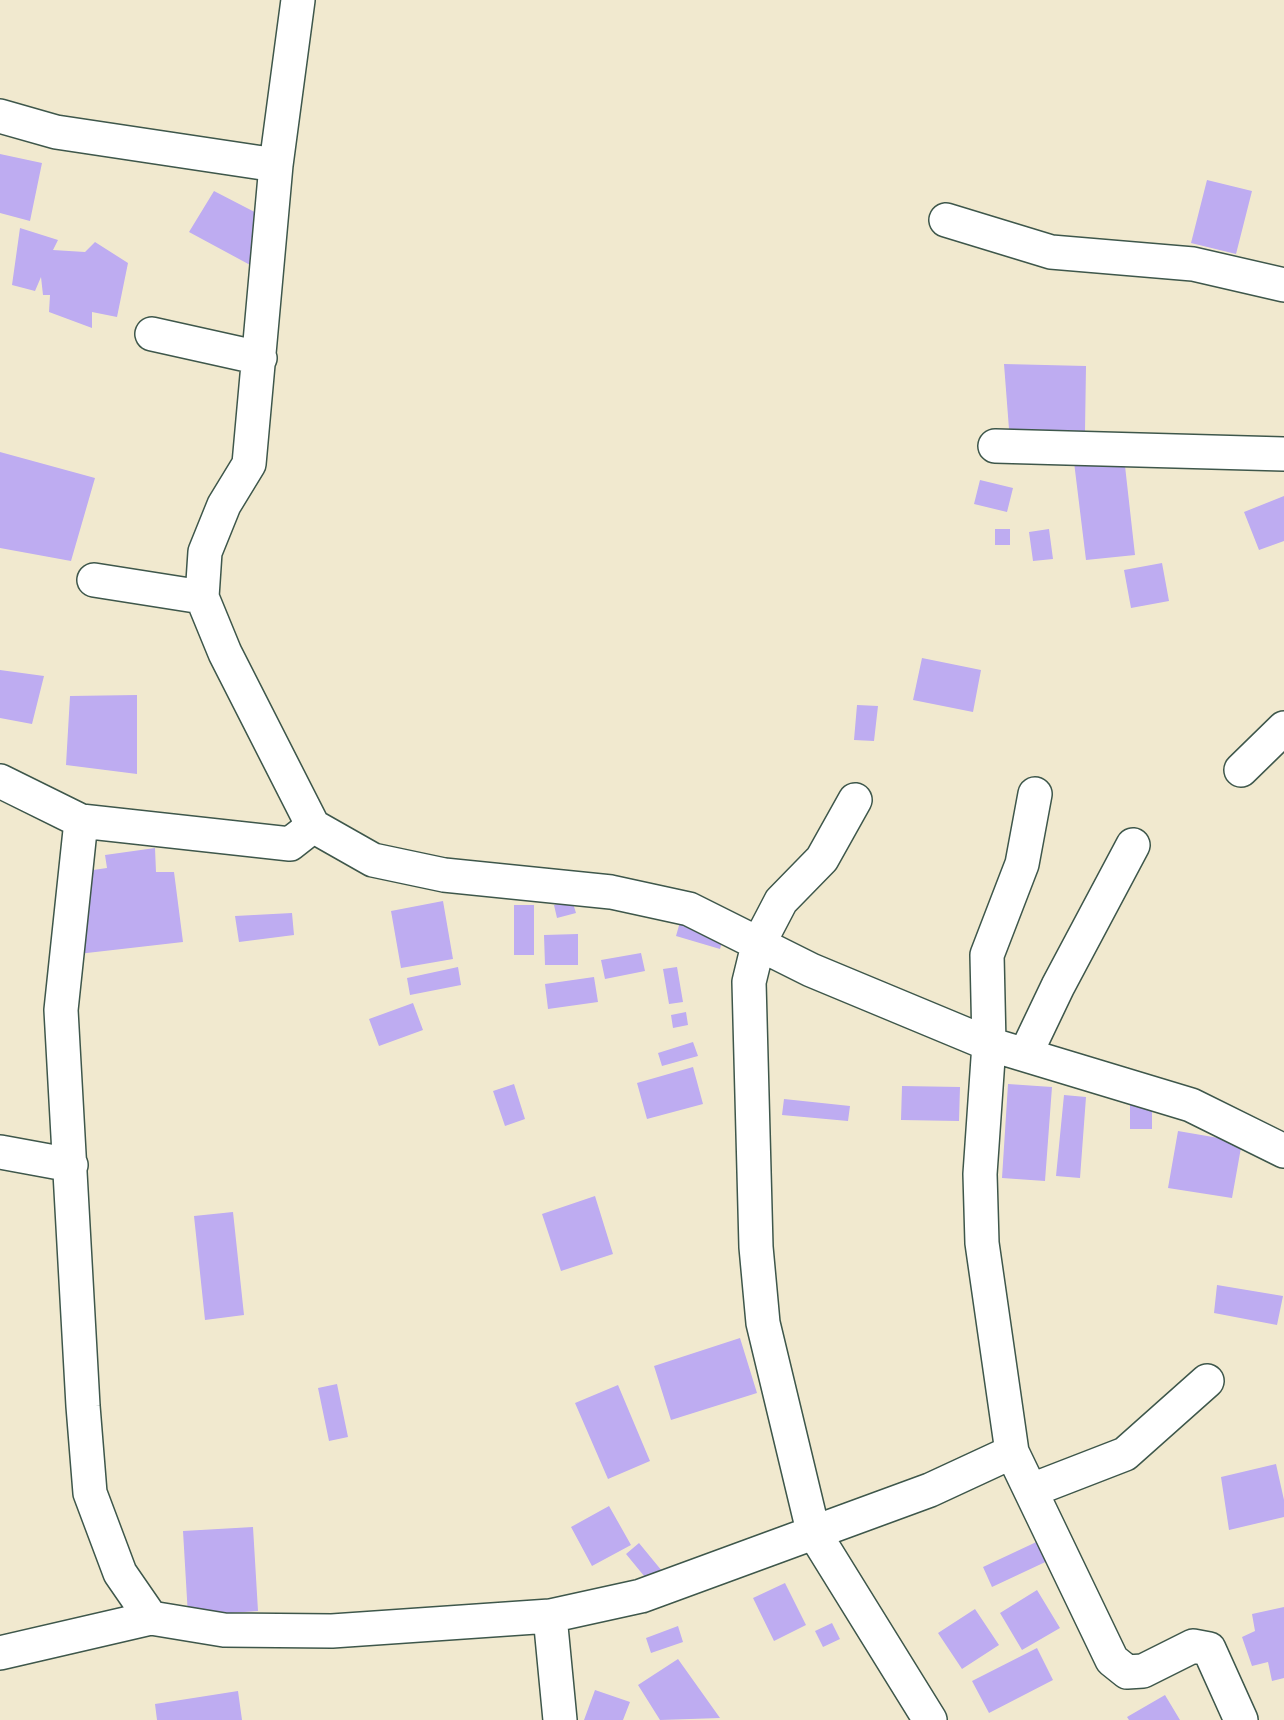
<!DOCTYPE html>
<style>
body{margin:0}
canvas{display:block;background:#f1e9cf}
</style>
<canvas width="1284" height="1720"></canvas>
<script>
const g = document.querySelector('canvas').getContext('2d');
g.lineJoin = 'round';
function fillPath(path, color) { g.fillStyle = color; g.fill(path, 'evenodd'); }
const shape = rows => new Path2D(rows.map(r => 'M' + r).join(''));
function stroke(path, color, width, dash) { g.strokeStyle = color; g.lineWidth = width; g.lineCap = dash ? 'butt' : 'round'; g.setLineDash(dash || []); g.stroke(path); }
fillPath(shape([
 [0,154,42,163,30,221,0,213],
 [1207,180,1252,191,1236,254,1191,243],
 [214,191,272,221,252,266,189,232],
 [20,228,58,240,53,250,85,252,95,242,128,263,117,317,92,312,92,328,49,312,50,295,43,295,41,277,35,291,12,285],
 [1004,364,1086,366,1085,431,1009,429],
 [0,452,95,478,71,561,0,548],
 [1124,457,1135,555,1086,560,1074,462],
 [980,480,1013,488,1007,512,974,504],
 [1284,496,1284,541,1259,550,1244,512],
 [995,529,1010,529,1010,545,995,545],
 [1049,529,1053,559,1033,561,1029,532],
 [1162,563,1169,601,1131,608,1124,570],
 [922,658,981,670,973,712,913,700],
 [0,670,44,676,32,724,0,718],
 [137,695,137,774,66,765,70,696],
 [857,705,878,706,874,741,854,740],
 [155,848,156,872,174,872,183,942,78,954,79,872,107,868,105,855],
 [572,900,576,913,557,918,554,905],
 [443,901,453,959,401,968,391,911],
 [514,905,534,905,534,955,514,955],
 [292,913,294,935,239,942,235,916],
 [680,922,724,935,720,949,676,936],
 [578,934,578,965,545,965,544,935],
 [641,953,645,971,605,979,601,960],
 [458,967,461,985,410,995,407,978],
 [677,967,683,1002,669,1004,663,969],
 [594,977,598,1002,548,1009,545,984],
 [413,1003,423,1030,379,1046,369,1019],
 [686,1012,688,1025,673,1028,671,1015],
 [693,1042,698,1056,662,1066,658,1053],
 [693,1067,703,1104,647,1119,637,1083],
 [514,1084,525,1119,505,1126,493,1091],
 [1008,1084,1052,1087,1045,1181,1002,1178],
 [902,1086,960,1087,959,1121,901,1120],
 [1064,1095,1086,1097,1080,1178,1056,1176],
 [784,1099,850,1106,848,1121,782,1115],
 [1130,1101,1152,1101,1152,1129,1130,1129],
 [1178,1131,1242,1142,1232,1198,1168,1188],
 [595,1196,613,1254,561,1271,542,1214],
 [233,1212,244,1315,205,1320,194,1216],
 [1217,1285,1283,1296,1277,1325,1214,1313],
 [740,1338,757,1393,671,1420,654,1366],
 [337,1384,348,1437,329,1441,318,1388],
 [618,1385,650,1461,608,1479,575,1403],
 [1276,1464,1284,1500,1284,1517,1229,1530,1221,1477],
 [609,1506,631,1545,592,1566,571,1527],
 [253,1527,258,1611,188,1616,183,1531],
 [1047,1537,1056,1557,992,1587,983,1567],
 [639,1543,662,1571,649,1582,626,1554],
 [785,1583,806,1625,774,1641,753,1598],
 [1037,1590,1060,1628,1022,1650,1000,1613],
 [1284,1607,1284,1678,1272,1681,1268,1662,1252,1666,1242,1637,1255,1631,1252,1614],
 [975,1609,999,1645,962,1669,938,1633],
 [832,1623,840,1639,823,1647,815,1631],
 [678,1626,683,1642,651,1653,646,1638],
 [1037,1648,1053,1680,989,1713,972,1681],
 [678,1659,720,1718,660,1720,638,1685],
 [595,1690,630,1702,623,1720,584,1720],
 [238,1691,242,1720,157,1720,155,1704],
 [1165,1695,1180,1720,1129,1720,1127,1717]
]), '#beacf1');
const minor = shape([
 [298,0,276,165,249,464,224,505,205,552,202,597,225,653,313,826,373,860,444,875,611,892,689,909,811,970,989,1044,987,955,1022,864,1035,794],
 [0,116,56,132,276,165],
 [946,220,1051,252,1193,264,1284,285],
 [152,334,260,358],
 [995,446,1284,454],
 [94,580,202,597],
 [1241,770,1284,728],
 [0,781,81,821,61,1010,83,1406,90,1493,120,1573,151,1618,224,1630,332,1631,550,1616,641,1596,930,1490,1012,1452],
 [855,800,822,859,781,901,758,945,749,982,756,1247,763,1323,813,1531,930,1720],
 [81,821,290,844,313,826],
 [1026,1053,1058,986,1133,845],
 [0,1152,71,1165],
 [1032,1490,1125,1454,1207,1381],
 [550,1616,560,1720],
 [0,1653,151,1618],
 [1241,1720,1209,1649,1193,1646,1143,1671,1127,1672,1112,1660,1012,1452,982,1243,980,1174,989,1044,1191,1105,1284,1151]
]);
stroke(minor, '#3e574b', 36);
stroke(minor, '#fff', 33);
</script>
